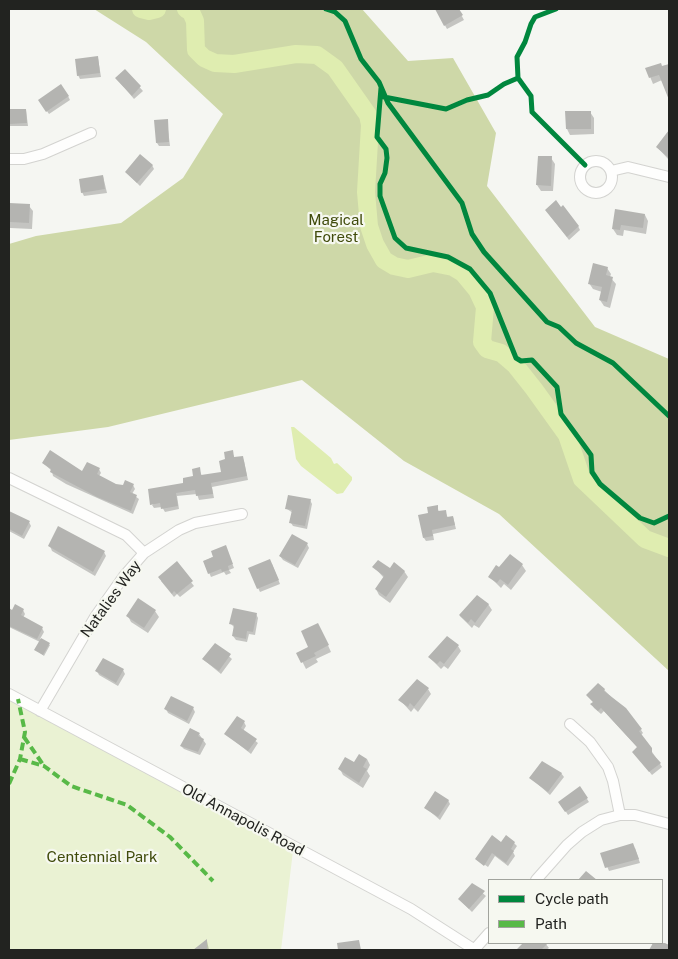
<!DOCTYPE html>
<style>
body{margin:0}
#map{position:relative;width:678px;height:959px;overflow:hidden;background:#f5f6f2;font-family:"Public Sans",sans-serif}
canvas{display:block}
.frame{position:absolute;inset:0;border:10px solid #222320;pointer-events:none}
.legend{position:absolute;left:488px;top:879px;width:175px;height:65px;box-sizing:border-box;background:#f6f8f0;border:1px solid #a1a39d;margin:0;padding:6px 9px;list-style:none;font-size:15px;color:#222320}
.legend li{display:flex;align-items:center;gap:10px;height:25px}
.legend b{width:25px;border:1px solid #a1a39d}
</style>
<div id="map">
<canvas width="678" height="959"></canvas>
<div class="frame"></div>
<ul class="legend">
<li><b style="height:6px;background:#00873e"></b>Cycle path</li>
<li><b style="height:6px;background:#58b947"></b>Path</li>
</ul>
</div>
<script>
const g = document.querySelector('canvas').getContext('2d');
g.lineJoin = 'round';
function fillPath(path, color) { g.fillStyle = color; g.fill(path, 'evenodd'); }
const shape = rows => new Path2D(rows.map(r => 'M' + r).join(''));
function stroke(path, color, width, dash) { g.strokeStyle = color; g.lineWidth = width; g.lineCap = dash ? 'butt' : 'round'; g.setLineDash(dash || []); g.stroke(path); }
function write(font, color, halo, rows, align = 'center') {
  g.font = font + ' "Public Sans",sans-serif'; g.lineWidth = 4.5; g.setLineDash([]); g.textBaseline = 'middle'; g.strokeStyle = halo; g.fillStyle = color; for (const [text, x, y, turn = 0] of rows) {
    g.save(); g.translate(x, y); g.rotate((+turn || 0) * Math.PI / 180); g.textAlign = isNaN(turn) ? turn : align; if (halo) g.strokeText(text, 0, 0); g.fillText(text, 0, 0); g.restore();
  }
}
fillPath(shape([
 [9,700,293,851,281,950,9,950]
]), '#eaf2d3');
fillPath(shape([
 [94,9,362,9,408,61,453,58,496,133,487,186,595,327,669,359,669,671,499,514,404,461,302,380,108,427,9,440,9,244,36,236,121,223,183,178,223,114,146,42]
]), '#ced8a8');
fillPath(shape([
 [291,427,294,427,331,458,334,464,337,463,352,477,352,480,343,493,337,494,301,466,296,459]
]), '#dfedb0');
fillPath(shape([
 [436,9,458,9,464,20,447,29],
 [98,58,101,77,80,79,78,75],
 [669,65,669,99,662,80,653,84,647,69],
 [125,71,143,91,134,99,117,79],
 [68,96,70,100,49,114,42,104],
 [9,110,26,110,28,126,9,126],
 [590,112,594,118,594,134,570,135,567,129],
 [167,121,170,146,159,146,157,143],
 [669,132,669,160,657,147],
 [551,158,555,164,553,191,541,191,537,185],
 [152,165,154,169,140,186,126,172],
 [103,176,107,193,84,196,82,192],
 [9,204,29,206,33,211,32,229,10,228],
 [616,210,645,215,648,221,646,234,624,230,623,236,617,235,613,229],
 [548,213,578,226,580,230,569,240],
 [607,268,611,274,610,277,616,284,610,308,604,306,600,300,602,292,593,289,589,283],
 [232,452,235,459,242,457,244,461,248,480,212,487,214,498,199,500,197,494,177,496,179,509,165,512,162,507,154,508,152,505,185,484,194,477,199,469,202,476,222,473],
 [43,463,82,473,99,469,101,473,99,476,115,485,133,485,135,489,132,494,139,499,133,514,66,484,53,476,52,471],
 [310,500,312,504,307,529,293,526,291,523,293,513,287,509],
 [437,506,439,512,445,511,448,518,453,517,456,529,433,534,434,540,426,541,424,538,429,514],
 [11,513,29,522,31,526,24,539,9,531],
 [307,544,309,548,298,568,283,560,280,556],
 [50,546,104,552,106,556,95,576,52,551],
 [227,550,234,568,229,570,231,573,226,575,224,572,211,577,204,561],
 [510,556,522,565,526,571,511,590,504,584,501,588,490,577],
 [176,563,194,586,180,597,177,594,174,597,161,581],
 [272,564,280,584,260,592,249,569],
 [374,567,404,571,408,577,390,603,379,595,376,589,384,578],
 [138,600,155,611,159,617,148,633,131,622,128,616],
 [488,604,492,610,479,628,474,625,472,628,460,616],
 [9,610,13,612,23,610,25,614,23,618,42,628,44,632,40,639,50,645,44,656,36,650,40,642,9,627],
 [256,614,258,618,255,635,249,634,247,642,236,640,233,636,235,628,231,624],
 [321,630,331,652,316,659,318,662,306,669,298,653,310,647],
 [215,644,232,659,221,674,204,660],
 [458,646,461,651,448,669,444,666,441,669,429,657],
 [123,670,125,674,118,686,99,675,97,671],
 [598,684,631,716,641,730,643,733,641,735,662,767,652,775,636,755,638,748,604,711,601,714,594,708,592,704,594,703,588,696],
 [428,689,431,694,418,712,414,708,411,712,400,700],
 [193,708,195,712,189,724,168,713,166,709],
 [244,722,246,726,243,731,258,743,251,754,226,734],
 [199,734,206,744,200,755,184,749,181,746],
 [367,759,370,765,367,771,370,776,363,788,343,775,340,769],
 [561,773,564,777,550,795,531,778],
 [580,788,589,802,568,815,560,802],
 [448,800,450,804,440,820,426,808],
 [501,843,514,843,517,846,513,852,515,856,508,866,495,856,488,867,478,860,478,861,477,859],
 [635,848,640,863,609,871,602,854],
 [472,884,486,896,472,912,459,899],
 [207,941,209,950,198,950,197,949],
 [525,943,545,943,549,948,546,950,520,950,519,949]
]), '#0003');
stroke(shape([
 [141,9,149,11,157,9],
 [186,9,191,12,195,21,196,50,204,58,215,63,234,64,296,54,317,55,335,68,368,115,370,125,366,192,369,226,375,244,384,260,394,266,408,269,433,263,453,267,463,273,477,290,485,307,482,342,487,349,501,353,515,365,534,389,567,435,582,479,645,539,669,548]
]), '#dfedb0', 18);
fillPath(shape([
 [435,9,459,9,463,15,444,26],
 [98,56,100,73,77,76,75,59],
 [661,63,662,66,669,64,669,100,659,75,649,78,645,68],
 [125,69,141,86,132,96,115,78],
 [61,84,69,96,46,112,38,100],
 [9,109,26,109,27,123,10,124],
 [565,111,591,111,591,129,566,129],
 [168,119,169,142,156,143,154,120],
 [669,130,669,158,656,147],
 [140,154,153,165,137,183,125,172],
 [538,156,552,156,551,186,536,185],
 [103,175,105,189,81,193,79,179],
 [556,200,561,207,563,205,579,226,567,237,545,210],
 [9,203,30,204,29,223,9,222],
 [615,209,645,214,643,228,621,225,620,230,612,229],
 [593,263,608,267,606,275,613,277,607,302,599,300,602,287,588,284],
 [50,450,82,471,87,462,100,468,97,474,116,484,123,485,125,480,134,484,130,492,137,495,131,511,97,497,50,472,51,469,42,463],
 [233,450,234,457,243,456,247,476,211,483,213,494,196,496,195,490,176,493,178,506,161,509,160,503,150,505,148,489,183,483,183,478,193,476,192,469,200,467,201,475,221,472,219,461,225,459,224,452],
 [288,495,311,499,305,526,289,523,292,510,285,509],
 [438,505,438,511,446,510,447,517,453,516,455,525,432,530,433,536,423,538,418,515,428,513,427,507],
 [9,511,30,521,22,536,9,529],
 [58,526,105,551,93,572,48,546],
 [292,534,308,543,295,565,279,556],
 [226,545,233,564,228,566,229,570,222,572,221,569,208,574,203,561,213,557,211,551],
 [510,554,523,564,508,585,500,579,497,583,488,577,496,565,499,567],
 [270,559,279,580,257,589,248,568],
 [378,560,390,568,394,562,405,571,386,597,375,589,384,576,372,567],
 [177,561,193,581,177,594,174,591,172,594,158,577],
 [477,595,489,604,475,623,471,619,468,623,459,615],
 [138,598,156,610,144,628,126,616],
 [15,604,24,609,21,615,43,627,37,639,9,626,9,608,12,610],
 [233,608,257,613,253,632,247,631,246,639,232,636,234,625,229,624],
 [318,623,329,645,314,653,316,656,301,663,296,653,308,647,301,631],
 [447,636,459,645,444,664,440,661,437,664,428,657],
 [41,638,50,643,43,655,34,650],
 [215,643,231,654,219,671,202,659],
 [103,658,124,669,116,683,95,671],
 [417,679,429,688,414,707,410,703,408,707,398,700],
 [598,683,605,689,604,691,626,708,642,729,639,731,652,748,652,753,661,763,649,772,632,752,637,747,601,708,598,711,590,704,593,702,586,695],
 [171,696,194,707,187,721,164,709],
 [237,716,245,721,241,728,257,739,248,751,224,734],
 [190,728,200,733,198,736,204,739,198,752,180,746],
 [359,754,367,759,363,767,367,769,359,783,338,769,345,757,354,762],
 [542,761,562,773,548,792,529,778],
 [580,786,588,798,565,812,558,802],
 [435,791,449,800,438,817,424,808],
 [492,835,501,842,506,835,515,842,511,849,514,851,506,863,492,853,484,866,475,859],
 [633,843,639,859,605,868,600,853],
 [586,871,597,880,578,880],
 [472,883,485,891,469,909,458,899],
 [207,939,207,950,193,950],
 [359,940,361,950,338,950,337,943],
 [523,943,548,943,541,950,516,950],
 [653,943,665,943,669,945,669,950,649,950]
]), '#b4b4b1');
const minor = shape([
 [9,159,24,159,43,154,91,133],
 '580 177a16 16 0 1 1 32 0a16 16 0 1 1-32 0Z',
 [611,171,628,167,669,177],
 [9,478,126,535,144,553],
 [9,694,411,909,475,950],
 [40,711,95,617,124,576,144,553,179,530,195,523,242,514],
 [570,724,590,742,608,767,613,781,620,815],
 [536,880,567,845,582,832,601,820,620,815,635,815,669,824],
 [474,950,489,933]
]);
stroke(minor, '#d3d3d0', 12);
stroke(minor, '#fefefd', 10);
stroke(shape([
 [24,737,44,766],
 [20,759,44,766,71,786,127,805,170,837,213,881],
 [9,784,20,759,25,732,18,699]
]), '#58b947', 4, [8, 4]);
stroke(shape([
 [326,9,335,12,345,21,361,59,379,82,388,103,462,203,472,234,484,252,547,322,559,327,576,343,613,363,669,416],
 [518,78,531,96,532,112,585,165],
 [381,88,377,137,386,149,387,158,385,173,380,184,380,196,395,238,406,248,448,257,470,269,490,293,516,358,521,361,532,360,557,387,561,414,591,455,592,472,600,484,640,518,654,523,669,516],
 [384,97,446,109,467,100,488,95,504,84,518,78,517,57,525,42,531,24,535,17,556,9]
]), '#00873e', 5);
write('15px', '#404b0b', '#f6f8f0', [
 ["Magical",336,220],
 ["Forest",336,237],
 ["Centennial Park",102,857]
]);
write('15px', '#222320', '#f6f8f0', [
 ["Natalies Way",111,599,-54],
 ["Old Annapolis Road",243,820,28]
]);
</script>
